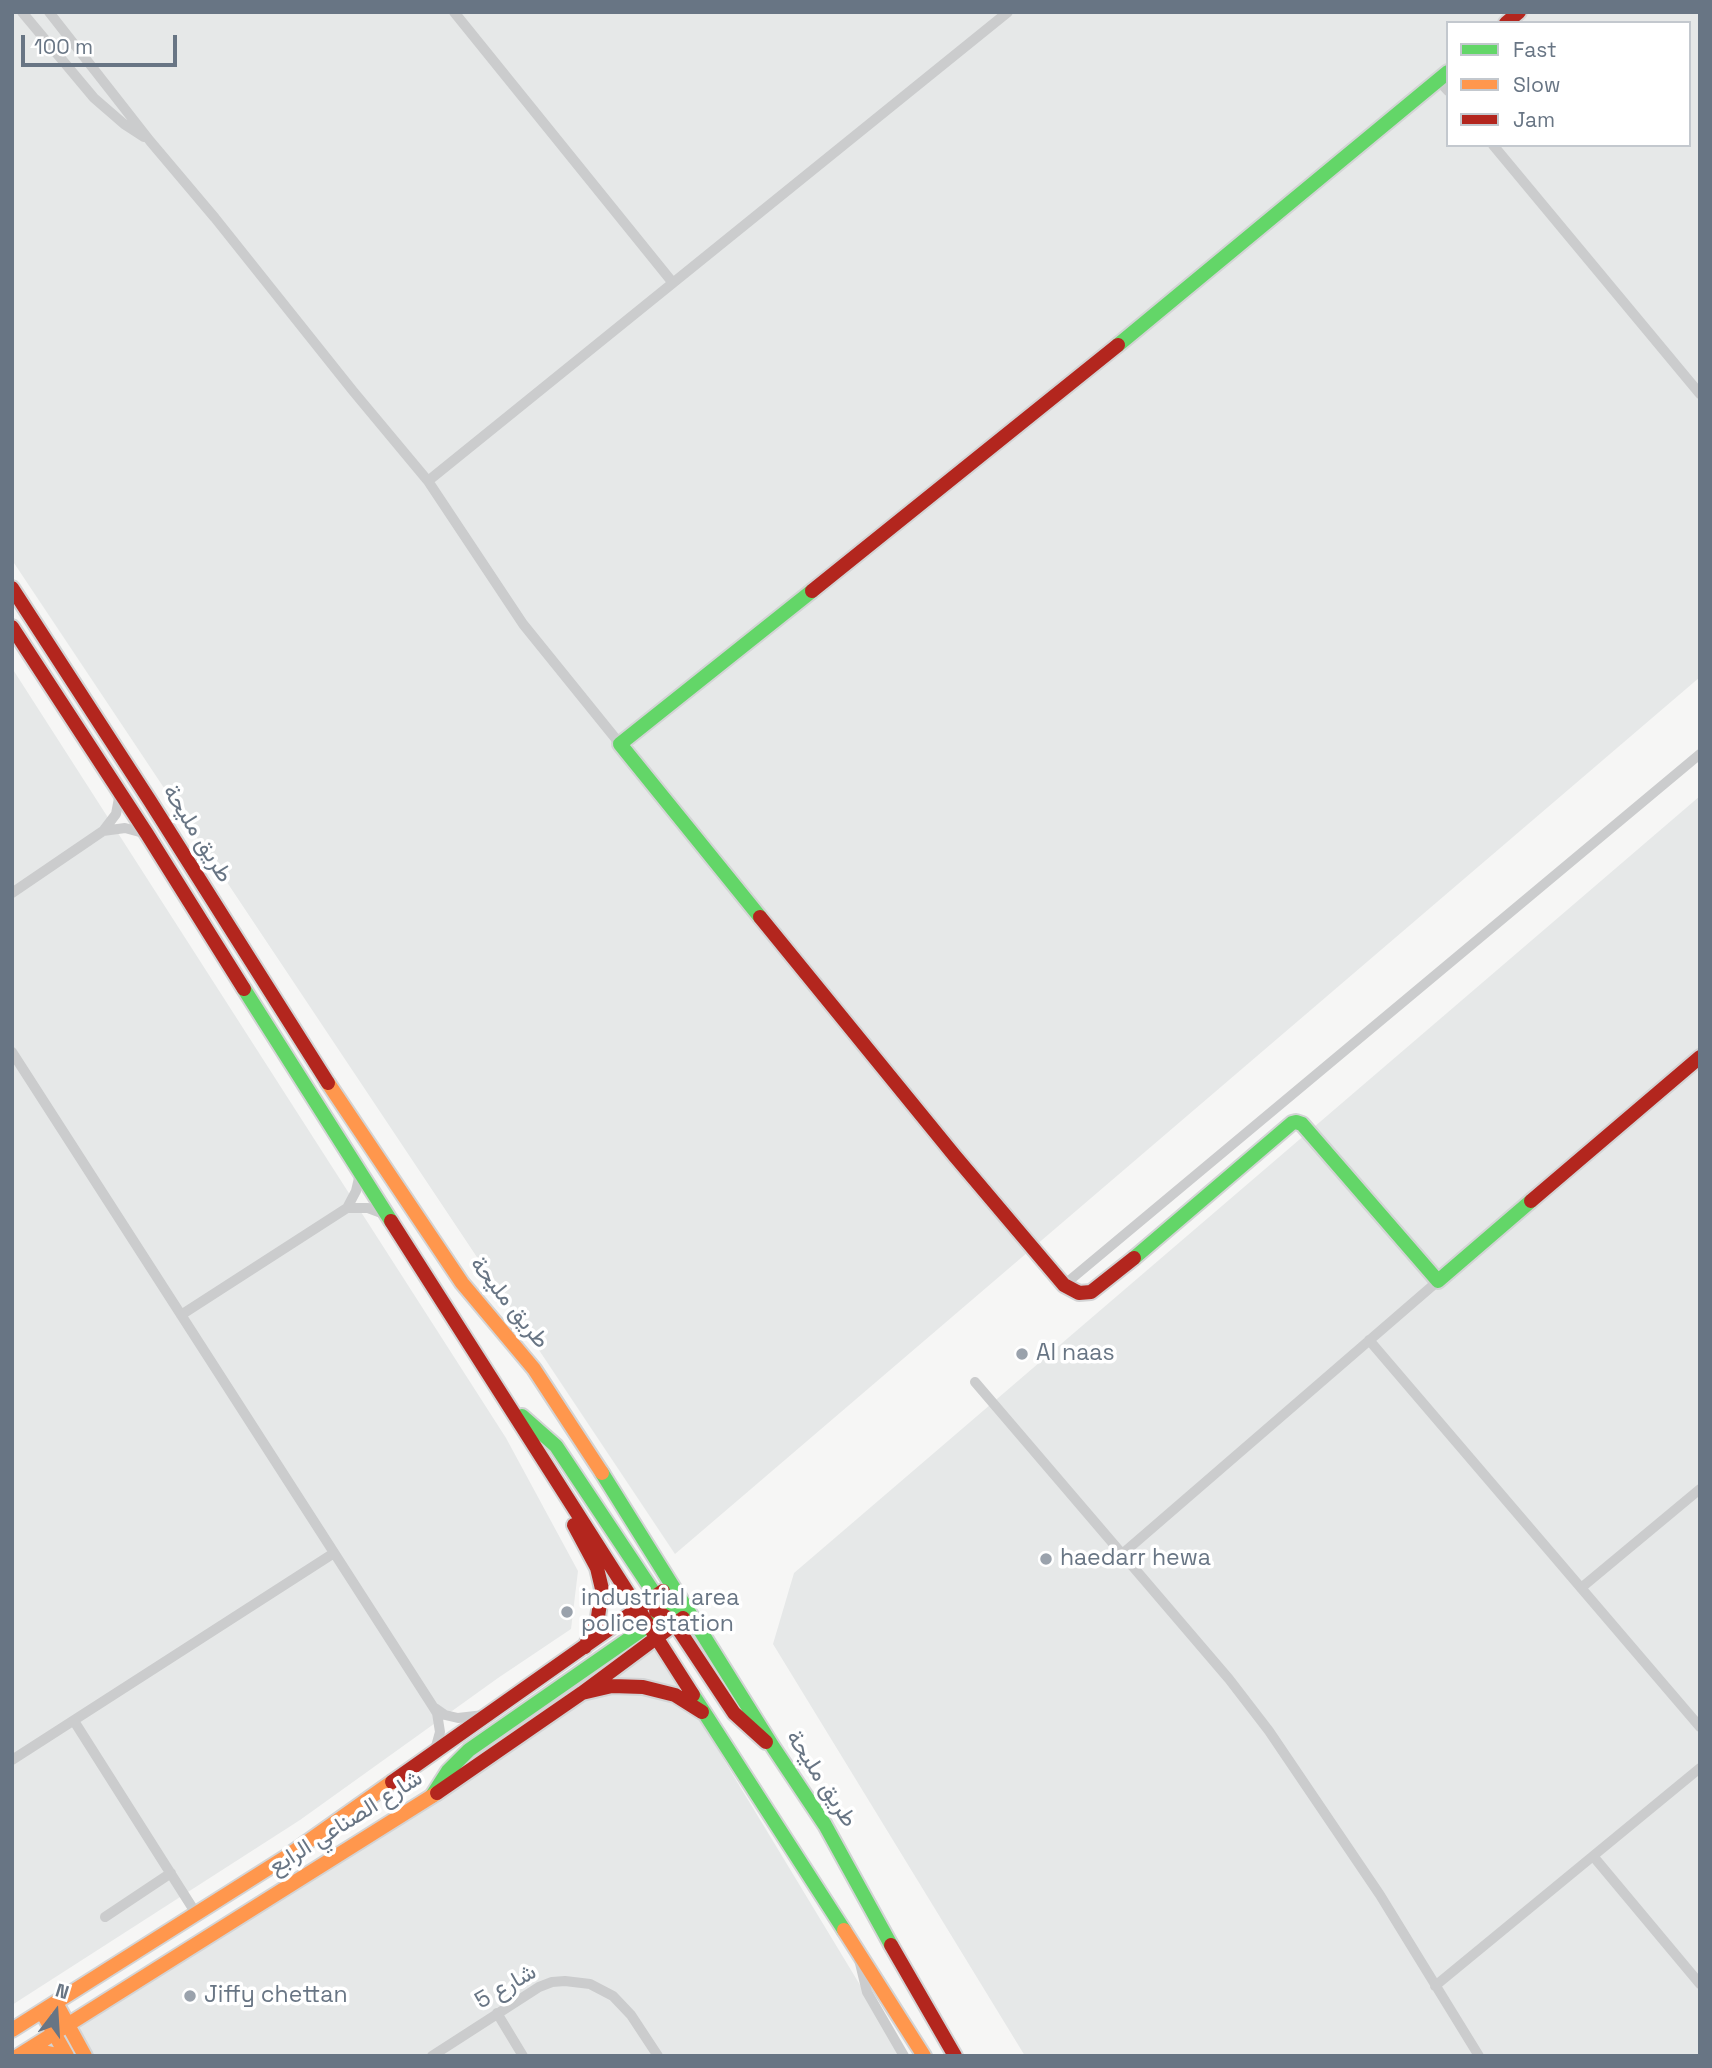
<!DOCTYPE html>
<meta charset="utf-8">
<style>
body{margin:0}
#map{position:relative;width:1712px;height:2068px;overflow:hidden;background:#f6f6f5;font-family:"Space Grotesk",sans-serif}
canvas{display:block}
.frame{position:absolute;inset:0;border:14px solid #687584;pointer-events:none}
.legend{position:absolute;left:1446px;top:21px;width:245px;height:126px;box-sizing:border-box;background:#fff;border:2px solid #c3c8ce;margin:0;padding:9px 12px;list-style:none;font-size:21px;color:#687584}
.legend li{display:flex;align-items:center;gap:14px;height:35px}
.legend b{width:35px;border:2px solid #c3c8ce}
.north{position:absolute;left:21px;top:1977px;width:70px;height:70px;-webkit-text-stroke:5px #fff;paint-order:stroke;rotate:17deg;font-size:19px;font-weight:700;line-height:28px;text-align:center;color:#687584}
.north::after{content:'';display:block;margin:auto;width:24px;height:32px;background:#687584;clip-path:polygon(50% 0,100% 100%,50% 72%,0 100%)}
.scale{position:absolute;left:21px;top:35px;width:156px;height:32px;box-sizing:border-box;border:4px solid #687584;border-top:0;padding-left:9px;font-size:21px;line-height:24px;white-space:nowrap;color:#687584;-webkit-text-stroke:5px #fff;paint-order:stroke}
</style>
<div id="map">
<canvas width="1712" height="2068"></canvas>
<div class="frame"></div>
<ul class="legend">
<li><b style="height:9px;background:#63d668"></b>Fast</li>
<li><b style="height:9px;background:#ff974d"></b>Slow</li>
<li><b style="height:9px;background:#b3261e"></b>Jam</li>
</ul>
<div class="north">N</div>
<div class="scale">100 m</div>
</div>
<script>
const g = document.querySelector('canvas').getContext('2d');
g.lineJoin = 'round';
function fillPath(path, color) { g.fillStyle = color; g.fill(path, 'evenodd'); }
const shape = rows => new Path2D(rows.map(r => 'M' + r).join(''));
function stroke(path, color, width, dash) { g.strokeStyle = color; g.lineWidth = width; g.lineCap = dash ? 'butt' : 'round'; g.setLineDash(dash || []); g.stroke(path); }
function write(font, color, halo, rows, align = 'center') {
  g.font = font + ' "Space Grotesk",Vazirmatn,sans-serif'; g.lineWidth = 7; g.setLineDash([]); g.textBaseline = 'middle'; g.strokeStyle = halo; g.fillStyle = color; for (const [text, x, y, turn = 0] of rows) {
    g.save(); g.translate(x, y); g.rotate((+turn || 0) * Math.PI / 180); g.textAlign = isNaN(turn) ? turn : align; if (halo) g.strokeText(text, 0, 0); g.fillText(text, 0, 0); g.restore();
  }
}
fillPath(shape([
 [12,12,1700,12,1700,677,675,1554,12,560],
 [1448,23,1689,23,1689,145,1448,145],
 [12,668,506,1438,578,1571,571,1629,498,1678,300,1820,12,2005],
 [1700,796,1700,2056,1025,2056,773,1644,794,1573],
 [655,1646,903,2056,21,2056]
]), '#e6e8e8');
const fast = shape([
 [1118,345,1448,72],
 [760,917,620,744,812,591],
 [244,989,391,1221],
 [1134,1258,1292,1123,1296,1122,1302,1124,1438,1281,1531,1201],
 [522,1416,556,1446,656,1596,676,1610],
 [602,1473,773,1747,825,1825,891,1945],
 [693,1695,844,1930],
 [432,1796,448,1771,469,1750,659,1618,671,1599,671,1585]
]);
const slow = shape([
 [328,1083,462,1283,534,1369,602,1473],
 [844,1930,924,2056],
 [56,2003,85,2056],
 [42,2012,67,2056],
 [12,2030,286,1857,392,1782],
 [26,2053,44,2052,61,2056],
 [18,2056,437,1793]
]);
const jam = shape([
 [1506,23,1519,12],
 [12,588,150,801,328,1083],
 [812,591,1118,345],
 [12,627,147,834,244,989],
 [760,917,954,1155,1064,1285,1079,1293,1091,1292,1134,1258],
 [1531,1201,1700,1057],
 [391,1221,693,1695],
 [574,1525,597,1568,602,1589,598,1617,585,1647],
 [656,1611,673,1621,734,1713,766,1742],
 [582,1693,612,1686,643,1687,675,1695,702,1712],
 [392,1782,663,1591],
 [437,1793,582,1693,683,1618],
 [891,1945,955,2056]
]);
stroke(fast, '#d3d4d5', 18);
stroke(slow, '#d3d4d5', 18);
stroke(jam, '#d3d4d5', 18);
stroke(shape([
 [22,12,94,98,124,124,144,137],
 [49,12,150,141,215,218,353,391,428,481,523,624,620,744],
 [454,12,673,283],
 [1438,80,1448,91],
 [1493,145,1700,394],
 [428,481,1008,12],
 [103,831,125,828,147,834],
 [12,893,103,831,116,814,120,793],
 [12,1052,432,1705,437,1713,440,1732,435,1750],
 [347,1208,368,1208,384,1214],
 [1064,1285,1700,754],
 [181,1315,347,1208,356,1191,360,1174],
 [1369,1340,1700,1727],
 [975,1382,1229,1679,1269,1731,1380,1895,1479,2056],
 [1121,1555,1438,1281],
 [1581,1588,1700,1489],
 [435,1708,445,1715,458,1718,484,1715],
 [74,1721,197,1915],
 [12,1760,334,1553],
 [1593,1856,1700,1984],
 [105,1917,171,1873],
 [859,1959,867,1992,904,2056],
 [1435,1986,1700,1768],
 [497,2013,523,2056],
 [432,2056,539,1987,552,1982,565,1981,590,1984,613,1996,631,2015,658,2056]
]), '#cbcccd', 10);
stroke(fast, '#63d668', 14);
stroke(slow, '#ff974d', 14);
stroke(jam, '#b3261e', 14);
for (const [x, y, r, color] of [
 [1022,1354,7,"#9aa2ac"],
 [1046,1559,7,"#9aa2ac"],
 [567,1612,7,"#9aa2ac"],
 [190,1996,7,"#9aa2ac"]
]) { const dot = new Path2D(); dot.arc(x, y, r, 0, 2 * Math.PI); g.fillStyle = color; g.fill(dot); stroke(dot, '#fff', 2.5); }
write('23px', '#687584', '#fff', [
 ["طريق مليحة",197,834,58],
 ["طريق مليحة",509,1303,51],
 ["طريق مليحة",821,1779,57],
 ["شارع الصناعي الرابع",346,1823,-32],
 ["شارع 5",506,1987,-30]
]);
write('23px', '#687584', '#fff', [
 ["Al naas",1036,1354],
 ["haedarr hewa",1060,1559],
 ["industrial area",581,1599],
 ["police station",581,1625],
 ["Jiffy chettan",204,1996]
], 'left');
</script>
